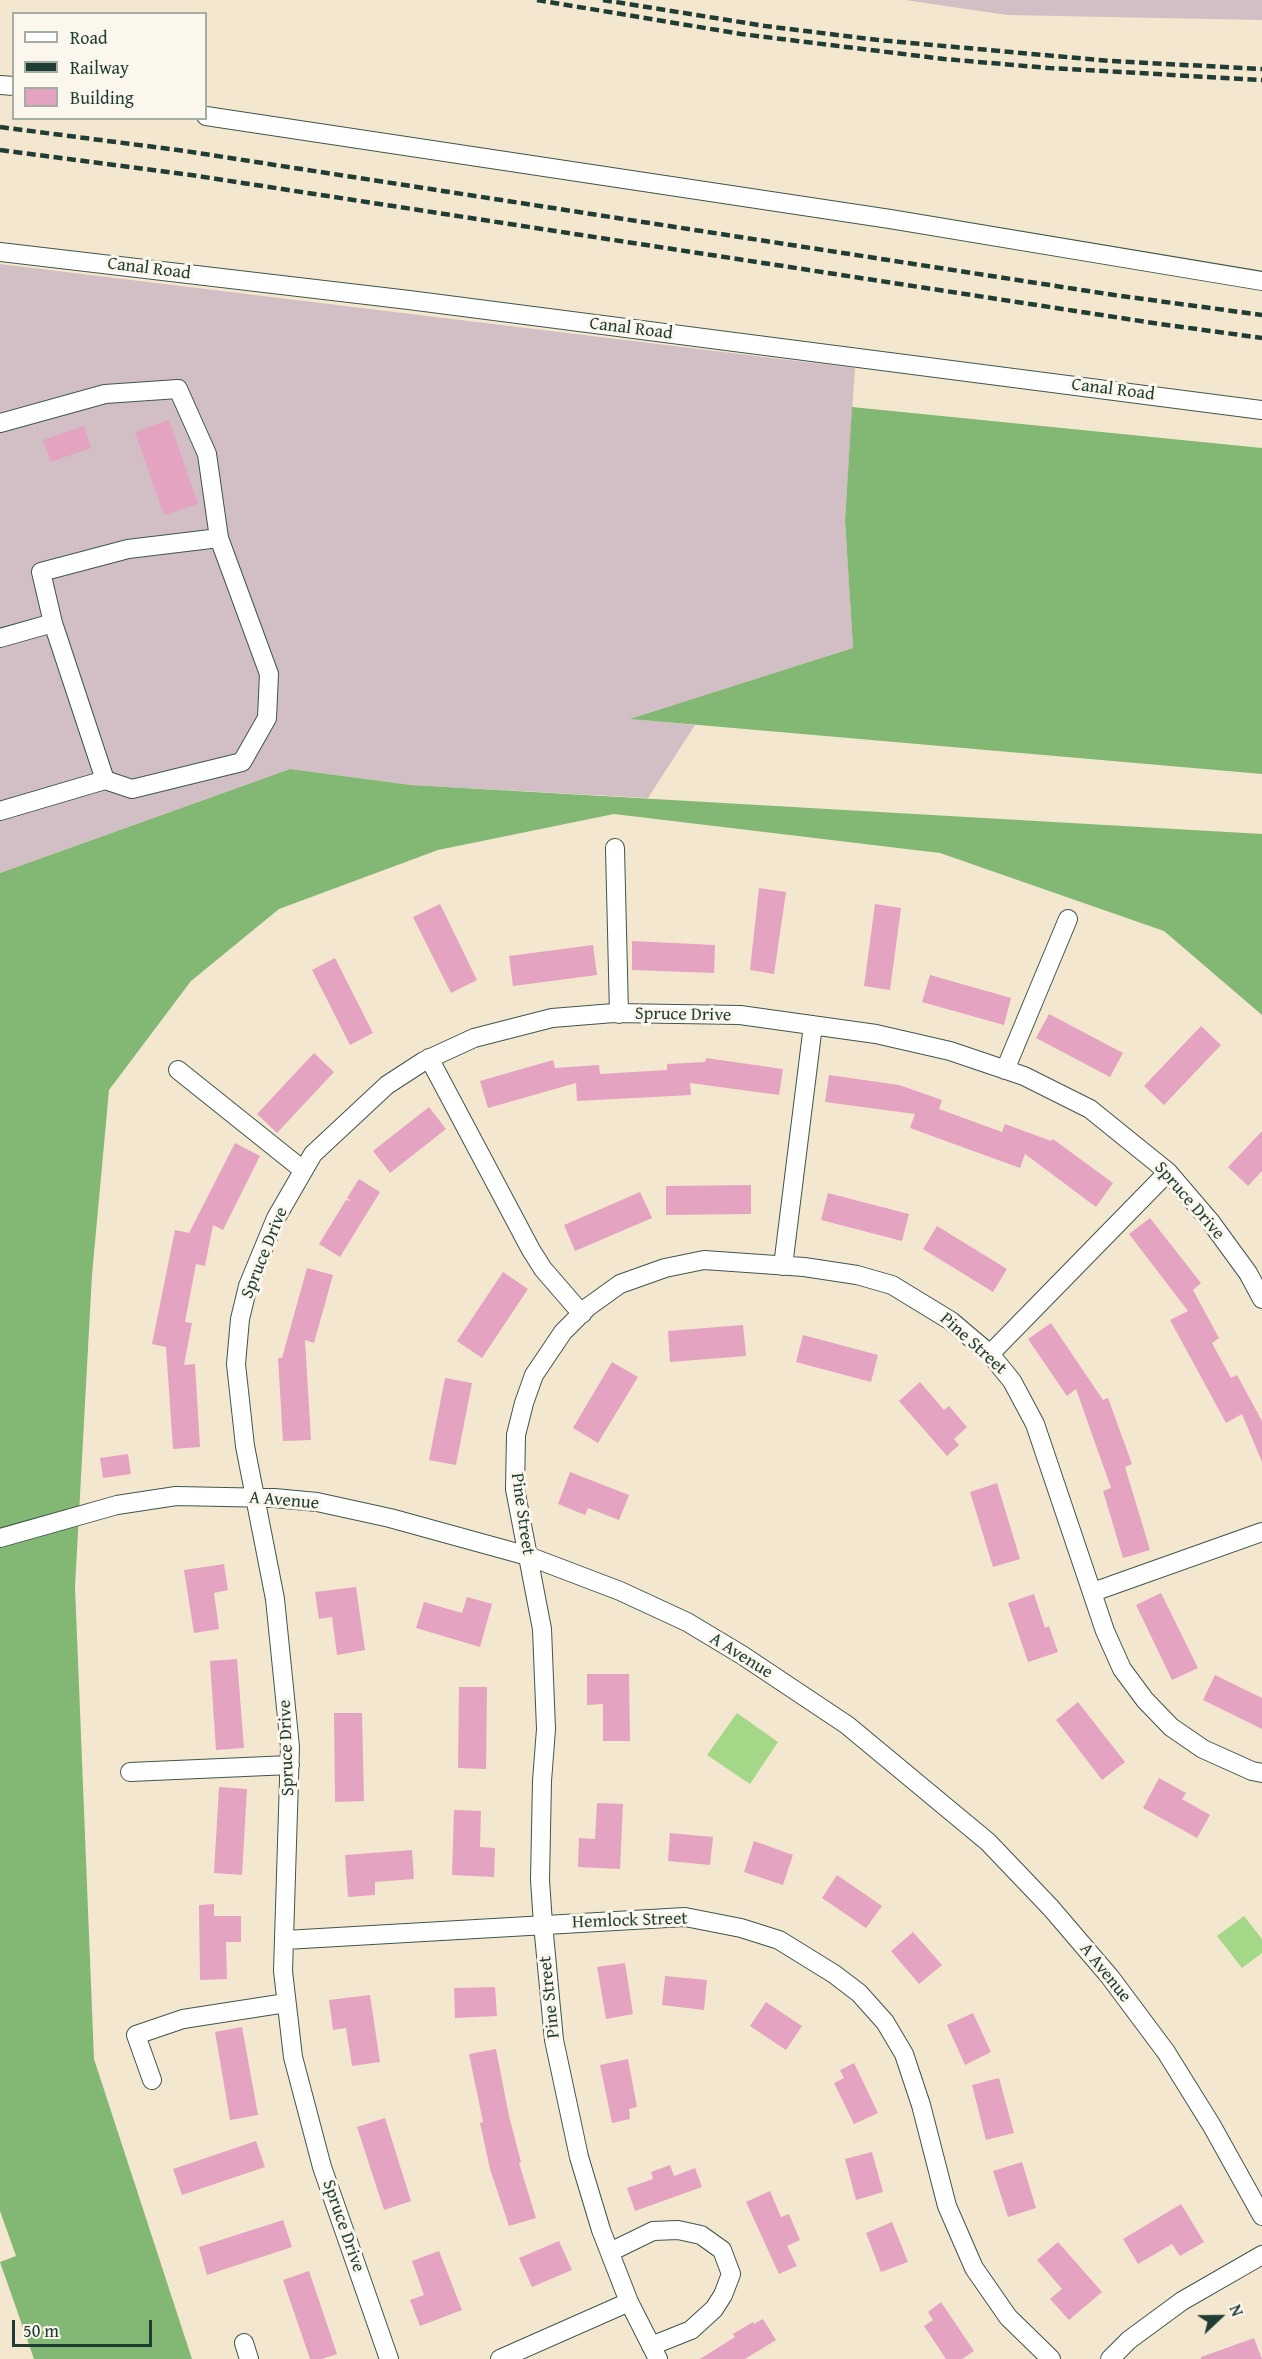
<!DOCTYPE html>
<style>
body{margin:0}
#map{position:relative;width:1262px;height:2359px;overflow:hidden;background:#f4e7cf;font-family:"Gentium Book Plus",serif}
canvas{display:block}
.legend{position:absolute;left:12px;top:12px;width:195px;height:108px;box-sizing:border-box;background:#fbf7ec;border:2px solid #a3ada2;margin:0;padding:8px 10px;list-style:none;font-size:18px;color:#1f3d34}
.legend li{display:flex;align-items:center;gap:12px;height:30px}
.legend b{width:30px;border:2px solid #a3ada2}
.north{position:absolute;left:1190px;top:2287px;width:60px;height:60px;-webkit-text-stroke:4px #fbf7ec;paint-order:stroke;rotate:68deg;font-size:16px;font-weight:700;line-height:24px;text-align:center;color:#1f3d34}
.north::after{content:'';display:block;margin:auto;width:21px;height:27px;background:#1f3d34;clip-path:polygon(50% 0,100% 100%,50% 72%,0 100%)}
.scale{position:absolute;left:12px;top:2320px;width:140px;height:27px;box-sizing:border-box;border:3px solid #1f3d34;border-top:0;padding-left:8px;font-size:18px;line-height:21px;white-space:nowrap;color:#1f3d34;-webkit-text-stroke:4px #fbf7ec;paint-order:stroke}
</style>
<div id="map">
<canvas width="1262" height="2359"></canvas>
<ul class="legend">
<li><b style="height:8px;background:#fff"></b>Road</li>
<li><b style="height:8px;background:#1f3d34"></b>Railway</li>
<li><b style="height:16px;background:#e5a3c2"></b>Building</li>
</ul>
<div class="north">N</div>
<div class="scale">50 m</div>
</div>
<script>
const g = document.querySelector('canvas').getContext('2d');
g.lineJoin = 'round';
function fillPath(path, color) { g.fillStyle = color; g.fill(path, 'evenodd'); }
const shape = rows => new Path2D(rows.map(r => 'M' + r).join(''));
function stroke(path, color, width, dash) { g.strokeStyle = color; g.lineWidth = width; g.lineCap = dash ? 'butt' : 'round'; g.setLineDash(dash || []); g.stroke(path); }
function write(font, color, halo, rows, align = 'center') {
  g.font = font + ' "Gentium Book Plus",serif'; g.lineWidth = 6; g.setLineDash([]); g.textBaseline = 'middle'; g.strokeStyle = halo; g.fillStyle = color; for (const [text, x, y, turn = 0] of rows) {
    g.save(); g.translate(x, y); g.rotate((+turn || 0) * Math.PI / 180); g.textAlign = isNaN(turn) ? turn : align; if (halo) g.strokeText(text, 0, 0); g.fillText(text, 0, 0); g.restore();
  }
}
fillPath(shape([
 [905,0,1262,0,1262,20,1007,15],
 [0,264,855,368,845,521,853,648,632,719,695,725,648,798,411,785,290,769,0,873]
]), '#d2bec5');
fillPath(shape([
 [737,1713,778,1742,750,1784,707,1755],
 [1244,1916,1262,1939,1262,1953,1242,1968,1217,1936]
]), '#a4d787');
fillPath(shape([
 [852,407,1262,448,1262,774,630,719,853,648,845,521],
 [290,769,411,785,1262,834,1262,1015,1164,931,940,853,614,814,438,850,279,909,191,981,109,1090,92,1275,75,1587,94,2059,192,2359,34,2359,0,2262,16,2256,0,2211,0,873]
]), '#83b874');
fillPath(shape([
 [169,420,198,504,164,515,135,432],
 [84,426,91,448,51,462,43,440],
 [759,888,786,892,774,974,750,970],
 [440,904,477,980,451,993,413,917],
 [875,904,901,908,890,990,864,986],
 [632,941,715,945,714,973,632,970],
 [593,945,597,975,513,986,509,956],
 [335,958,373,1033,350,1045,312,970],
 [930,975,1011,998,1004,1025,922,1002],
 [1049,1014,1123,1053,1110,1077,1036,1038],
 [1201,1026,1221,1045,1164,1105,1144,1086],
 [314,1053,334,1072,277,1133,257,1114],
 [706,1058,783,1069,779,1095,690,1083,691,1095,577,1101,576,1083,488,1108,480,1081,553,1060,555,1068,599,1065,600,1074,667,1070,667,1064,705,1062],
 [829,1075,899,1085,942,1100,939,1109,1002,1132,1005,1124,1051,1141,1053,1139,1113,1183,1096,1207,1025,1154,1020,1168,910,1128,915,1114,825,1102],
 [429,1107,446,1129,390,1173,373,1151],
 [1262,1131,1262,1171,1248,1186,1228,1167],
 [235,1143,260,1156,223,1230,213,1225,205,1266,196,1264,185,1322,192,1323,184,1365,195,1364,200,1447,173,1449,166,1347,152,1344,175,1230,189,1233],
 [359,1179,380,1192,340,1257,319,1244,346,1200,351,1201,347,1198],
 [751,1185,751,1214,666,1215,666,1186],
 [640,1192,652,1218,575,1251,564,1225],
 [828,1193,909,1214,902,1241,821,1220],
 [1150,1218,1201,1283,1193,1290,1219,1338,1212,1343,1231,1378,1237,1375,1262,1421,1262,1462,1242,1414,1226,1423,1170,1320,1188,1311,1129,1234],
 [937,1226,1007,1269,993,1292,923,1249],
 [307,1268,333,1275,314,1343,305,1340,311,1440,283,1441,278,1358,282,1358],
 [503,1272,528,1289,482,1358,457,1341],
 [1051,1323,1103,1400,1108,1398,1132,1464,1125,1467,1150,1550,1123,1558,1103,1491,1111,1488,1076,1389,1067,1396,1028,1339],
 [743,1325,746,1356,670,1362,668,1331],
 [803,1335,878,1355,871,1382,796,1362],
 [612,1362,638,1377,598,1443,573,1428],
 [445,1378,472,1383,456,1465,429,1460],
 [920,1382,944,1410,949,1406,967,1427,954,1439,959,1445,947,1456,899,1401],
 [128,1454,131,1474,103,1478,100,1458],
 [570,1472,629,1495,619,1520,588,1508,585,1515,558,1504],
 [997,1483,1020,1559,993,1567,970,1492],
 [224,1564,228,1590,214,1593,219,1629,194,1633,184,1570],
 [356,1587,365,1650,337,1655,332,1617,319,1619,315,1592],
 [1161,1593,1198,1668,1172,1680,1136,1605],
 [1034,1594,1045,1628,1049,1626,1058,1652,1028,1662,1008,1603],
 [467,1597,492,1604,480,1647,416,1628,424,1602,462,1613],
 [237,1659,244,1748,216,1750,210,1661],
 [587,1674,629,1674,630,1741,603,1741,603,1704,587,1705],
 [1215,1675,1262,1698,1262,1729,1203,1700],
 [459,1687,487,1687,486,1769,458,1768],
 [1078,1702,1125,1762,1102,1780,1056,1720],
 [334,1713,362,1713,364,1801,335,1802],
 [1159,1778,1186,1793,1182,1799,1210,1815,1197,1838,1143,1808],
 [219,1787,247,1789,242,1875,214,1873],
 [597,1803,623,1804,620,1869,578,1867,579,1838,595,1839],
 [454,1810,481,1811,480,1847,495,1848,494,1877,452,1875],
 [670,1833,713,1837,710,1865,668,1861],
 [754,1841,793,1855,783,1885,744,1872],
 [412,1850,414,1879,375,1882,375,1895,348,1897,345,1855],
 [837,1875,882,1906,866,1928,822,1898],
 [214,1904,214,1916,241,1916,241,1942,226,1942,227,1979,200,1980,199,1905],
 [913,1932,942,1965,919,1984,891,1951],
 [625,1963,633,2014,606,2019,597,1967],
 [665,1976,707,1980,704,2010,662,2005],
 [495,1987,497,2016,455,2018,454,1988],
 [370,1995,380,2062,352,2066,346,2028,333,2030,329,2000],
 [766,2002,802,2026,786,2050,750,2026],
 [973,2013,991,2052,965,2065,947,2025],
 [242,2027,258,2115,230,2120,215,2032],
 [496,2049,509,2116,521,2162,519,2163,536,2218,509,2226,490,2169,480,2123,483,2122,469,2054],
 [628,2059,637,2107,629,2109,630,2119,612,2123,600,2065],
 [854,2063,878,2113,854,2124,834,2083,844,2078,840,2070],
 [999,2078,1014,2133,986,2140,972,2085],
 [385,2118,411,2201,384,2210,357,2127],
 [256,2141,265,2167,182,2195,173,2169],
 [872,2152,883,2192,856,2200,845,2159],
 [1022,2162,1036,2208,1008,2217,993,2171],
 [670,2165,674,2176,695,2168,702,2187,635,2211,627,2188,653,2179,651,2172],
 [770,2191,781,2217,789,2214,800,2240,787,2246,797,2266,779,2274,746,2202],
 [1181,2204,1204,2242,1180,2256,1172,2244,1138,2264,1123,2239],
 [283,2220,292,2247,207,2275,199,2247],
 [892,2222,908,2262,881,2272,866,2233],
 [559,2241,572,2270,532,2287,519,2258],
 [1058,2242,1102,2292,1069,2320,1050,2299,1062,2289,1037,2260],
 [439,2251,462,2310,420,2326,410,2300,424,2295,412,2261],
 [309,2271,337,2354,322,2359,310,2359,283,2280],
 [941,2302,974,2351,962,2359,946,2359,924,2326,933,2320,928,2312],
 [763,2319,776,2340,745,2359,700,2359,735,2337,733,2334,753,2322,754,2324],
 [1254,2338,1262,2359,1201,2359,1201,2357]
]), '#e5a3c2');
const minor = shape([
 [0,85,14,86],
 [206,116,890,219,1262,281],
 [0,252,409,300,1262,410],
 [0,423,105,394,178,389,207,454,219,538],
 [53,623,41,572,128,549,219,538,269,674,267,718,242,762,132,789,105,780],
 [0,638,53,623,105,780,0,811],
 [615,848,619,1014],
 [429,1058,531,1250,543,1269,582,1314],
 [178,1070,303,1170],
 [1005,1070,1068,919],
 [783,1266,813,1025],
 [990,1354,1168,1172],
 [0,1538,117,1505,176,1496,274,1498,317,1502,390,1518,528,1556,620,1591,687,1622,742,1655,847,1725,988,1842,1051,1908,1110,1977,1166,2052,1212,2126,1262,2216],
 [1093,1592,1262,1532],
 [130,1772,290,1765],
 [285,1940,685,1917,741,1928,779,1940,834,1974,859,1993,885,2022,904,2054,921,2105,947,2206,974,2268,1008,2317,1051,2359],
 [152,2080,136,2035,183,2019,286,2003],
 [610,2252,653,2231,678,2230,701,2235,722,2250,731,2274,723,2295,714,2309,691,2330,651,2346],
 [244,2343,249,2359],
 [389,2359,322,2167,293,2057,283,1971,290,1747,275,1599,245,1446,236,1364,240,1319,248,1286,276,1218,313,1154,387,1085,424,1061,474,1038,552,1018,614,1013,740,1015,876,1034,950,1051,1024,1076,1090,1109,1168,1172,1210,1221,1248,1273,1262,1299],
 [500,2359,629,2302],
 [658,2359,629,2302,601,2230,579,2157,554,2040,543,1924,540,1880,542,1781,546,1729,542,1629,515,1489,516,1435,524,1403,534,1375,563,1332,588,1307,620,1284,665,1268,704,1260,804,1267,857,1275,892,1285,951,1321,990,1354,1012,1381,1035,1424,1105,1631,1122,1669,1145,1700,1171,1727,1203,1749,1252,1771,1262,1773],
 [1110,2359,1129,2340,1182,2301,1262,2255]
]);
stroke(minor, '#3f564b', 20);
stroke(minor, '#fff', 18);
stroke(shape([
 [537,0,741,34,944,59,1049,68,1262,80],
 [603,0,765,26,878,40,1110,61,1262,69],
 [0,127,185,151,1114,295,1262,315],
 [0,150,191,175,1160,324,1262,338]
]), '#1f3d34', 4.5, [9, 4.5]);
write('18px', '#1f3d34', '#fbf7ec', [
 ["Canal Road",149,269,7],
 ["Canal Road",631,329,7],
 ["Canal Road",1113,390,7],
 ["Spruce Drive",683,1015,1],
 ["Spruce Drive",1189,1201,49],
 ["Spruce Drive",265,1253,-68],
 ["Pine Street",973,1344,42],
 ["A Avenue",284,1501,5],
 ["Pine Street",522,1514,82],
 ["A Avenue",741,1656,32],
 ["Spruce Drive",287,1748,-92],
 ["Hemlock Street",630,1921,-2],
 ["A Avenue",1105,1973,51],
 ["Pine Street",550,1997,-96],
 ["Spruce Drive",343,2226,71]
]);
</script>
